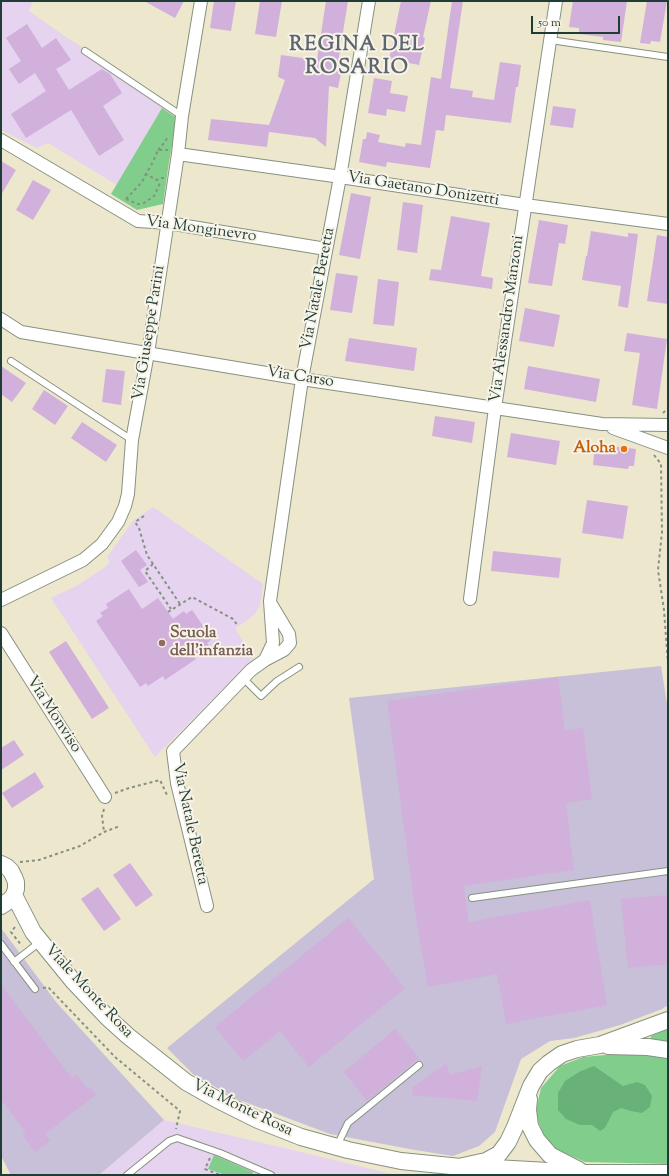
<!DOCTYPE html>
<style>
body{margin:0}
#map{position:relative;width:669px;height:1176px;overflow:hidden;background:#ede7cd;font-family:"Sorts Mill Goudy",serif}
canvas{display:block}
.frame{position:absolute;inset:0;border:2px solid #1f3d34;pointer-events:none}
.scale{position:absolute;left:531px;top:16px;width:89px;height:18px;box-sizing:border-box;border:2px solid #1f3d34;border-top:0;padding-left:5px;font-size:12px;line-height:14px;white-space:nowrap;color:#1f3d34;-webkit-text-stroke:3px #f7f3e8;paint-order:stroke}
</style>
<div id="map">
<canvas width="669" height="1176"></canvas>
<div class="frame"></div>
<div class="scale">50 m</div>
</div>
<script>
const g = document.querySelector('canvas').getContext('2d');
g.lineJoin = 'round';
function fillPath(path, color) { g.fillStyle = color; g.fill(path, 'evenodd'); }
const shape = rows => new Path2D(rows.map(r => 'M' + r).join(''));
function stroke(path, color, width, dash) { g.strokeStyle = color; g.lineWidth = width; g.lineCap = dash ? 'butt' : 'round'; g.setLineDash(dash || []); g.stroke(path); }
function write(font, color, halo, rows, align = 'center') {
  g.font = font + ' "Sorts Mill Goudy",serif'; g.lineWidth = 4; g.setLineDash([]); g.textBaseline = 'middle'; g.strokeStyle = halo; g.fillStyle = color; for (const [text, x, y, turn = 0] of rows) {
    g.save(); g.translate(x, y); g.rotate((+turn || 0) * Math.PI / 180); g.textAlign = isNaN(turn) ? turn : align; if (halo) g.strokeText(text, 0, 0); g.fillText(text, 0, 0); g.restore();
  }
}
fillPath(shape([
 [1,1,33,1,29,11,63,35,166,101,117,185,48,143,37,148,1,130],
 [153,507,263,584,260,605,255,614,248,620,235,628,253,658,155,757,51,598,78,585,104,568,110,562,107,557,133,521],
 [164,1120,297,1151,395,1175,99,1175]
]), '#e5d3f0');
fillPath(shape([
 [661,666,668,710,668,1005,662,1009,620,1025,574,1038,550,1041,521,1059,495,1132,479,1146,453,1156,415,1150,330,1134,237,1099,194,1075,167,1048,374,879,349,698],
 [1,928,56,1002,164,1120,99,1175,11,1175,1,1156]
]), '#c7c0d8');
fillPath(shape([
 [162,108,177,118,169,162,163,204,137,210,111,194],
 [668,1028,668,1043,651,1039,651,1036],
 [628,1053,668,1056,668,1164,585,1162,556,1149,544,1135,535,1114,541,1088,560,1066,583,1057],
 [214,1155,253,1172,252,1175,225,1175,208,1169]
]), '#81ce8c');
fillPath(shape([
 [594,1066,623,1086,637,1082,645,1085,652,1096,650,1107,642,1113,631,1111,621,1108,613,1112,605,1128,600,1131,592,1125,580,1125,566,1119,558,1110,558,1093,565,1081,579,1072]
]), '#68b178');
fillPath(shape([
 [144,1,184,1,175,18],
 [214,1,236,1,231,31,210,28],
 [260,1,282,1,276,37,255,34],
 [326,1,348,1,338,63,343,63,338,88,329,86,326,147,315,138,269,132,267,147,208,140,211,119,269,125,285,80,278,77,281,55,317,60],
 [401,1,431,1,423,37,425,38,419,65,389,59],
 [452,1,463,1,450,88,473,91,472,97,494,100,500,62,521,65,518,87,516,87,511,123,446,115,444,131,436,130,430,168,387,162,386,167,359,162,363,139,366,139,367,132,380,135,378,142,405,147,406,143,421,145,431,77,441,79],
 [573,1,627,1,621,42,603,40,603,37,579,34,579,28,569,27],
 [647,1,667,1,660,42,651,41,650,44,640,43],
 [27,24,42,48,56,38,71,60,56,69,69,90,102,69,110,74,122,93,103,106,124,140,99,156,71,110,26,138,11,114,46,91,35,73,19,84,9,69,21,61,6,38],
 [374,78,392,81,390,93,408,96,405,112,387,109,386,116,368,113],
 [553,106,576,109,573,128,550,125],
 [1,161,16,170,1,195],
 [33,180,51,190,33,220,16,210],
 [351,193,371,197,360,259,339,255],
 [403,202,423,205,417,253,397,250],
 [451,216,490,223,481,276,493,278,492,289,429,280,431,269,441,270],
 [539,220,568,225,565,244,559,243,552,286,528,283],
 [591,231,628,237,628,233,638,234,628,308,618,306,621,286,582,280,586,256,587,256],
 [657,235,668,237,668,304,647,301],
 [336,273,358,276,352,313,330,310],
 [378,279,399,282,394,326,373,324],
 [525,308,560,315,554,347,519,341],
 [627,333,667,339,657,409,632,405,640,353,624,351],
 [349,338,417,348,414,371,345,361],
 [1,366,26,383,12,402,1,394],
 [528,366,600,379,596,402,524,389],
 [106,369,125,371,121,405,102,402],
 [44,390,68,406,55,425,32,409],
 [435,416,475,422,472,443,432,436],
 [82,422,117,445,106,462,71,438],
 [511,433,560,441,556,465,507,457],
 [595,444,636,449,634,466,629,466,628,469,593,465],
 [587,500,628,506,623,539,582,533],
 [136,550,147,565,140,570,148,582,139,587,121,561],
 [493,551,561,558,559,578,491,571],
 [129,589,142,609,158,598,173,619,184,611,186,614,192,610,212,639,207,643,209,645,194,656,196,659,165,680,163,676,148,686,146,683,140,687,96,621,103,616,100,613,108,608,106,604],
 [66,641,109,708,92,719,49,652],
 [558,677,565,730,583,728,592,799,566,803,574,870,464,886,469,922,590,900,607,1005,506,1024,497,974,428,987,417,925,387,701],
 [14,740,24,755,1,770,1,748],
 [35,772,44,787,12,808,2,793],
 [130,863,153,895,136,907,113,875],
 [98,887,121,919,104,931,81,899],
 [668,895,668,964,628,968,621,899],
 [348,918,405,988,309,1067,280,1031,243,1061,215,1027],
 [1,985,72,1078,76,1075,87,1088,90,1087,96,1095,45,1134,50,1141,35,1152,23,1135,26,1133,1,1099],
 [395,1029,419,1058,367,1101,344,1072],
 [446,1064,450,1075,482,1066,477,1101,412,1095,413,1087]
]), '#d1b0db');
const lane = shape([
 [550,40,668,57],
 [85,51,182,116],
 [11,361,132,440],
 [243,678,261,696,277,681,299,667],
 [472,898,668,871],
 [1,944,35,989],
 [14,962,40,942],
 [337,1146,348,1123,419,1065],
 [127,1175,169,1141,177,1138,220,1153,271,1175]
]);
const street = shape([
 [1,140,138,221,168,223,326,249],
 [178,154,327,175,525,205,668,224],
 [1,319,21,332,302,379,602,424,668,425],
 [613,428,668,448],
 [470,599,495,408,556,1],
 [1,600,83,560,102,544,118,522,125,506,128,494,132,440,148,353,178,154,182,116,201,1],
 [1,633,105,797],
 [265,660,273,643,270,601,302,379,340,177,369,1],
 [207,906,177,783,173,751,251,670,265,660,284,650,290,643,289,634,271,604]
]);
const secondary = shape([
 [1,864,7,867,11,871,14,877,16,882,16,889,14,895,10,900,1,906],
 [14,895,33,932,73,981,107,1017,128,1036,186,1082,216,1099,258,1120,301,1137,348,1150,401,1161,461,1167,488,1175],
 [608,1046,648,1047,668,1050],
 [529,1099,528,1110,530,1126,537,1140,550,1155,579,1170],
 [463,1166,486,1161,499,1154,508,1142,515,1127,531,1086,540,1071,549,1063,562,1054,577,1049,600,1045,668,1020],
 [477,1167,584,1173,668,1173]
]);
stroke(lane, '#869280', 8);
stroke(street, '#869280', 14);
stroke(secondary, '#869280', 18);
stroke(shape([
 [158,150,165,142,167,138],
 [164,178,162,178,157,180,146,174,153,162,158,150,168,150],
 [126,199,138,204,140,204,144,203,154,196,161,181],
 [126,199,142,182,146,174],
 [663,413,668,408],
 [654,455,661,464,662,532,658,570,664,610,668,664],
 [144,516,135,522,139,528,147,555,180,604],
 [153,564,145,571,171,609],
 [168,612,192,597,233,619,238,626],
 [115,793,129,788,160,780,167,795],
 [104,809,102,816,104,832],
 [20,862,39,860,80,846,104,832,120,826],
 [15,927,11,932,22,946],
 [43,988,48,987,115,1057,180,1111,176,1129],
 [210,1158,205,1169,220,1175]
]), '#869280', 2, [3, 3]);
stroke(lane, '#fff', 6);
stroke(street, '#fff', 12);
stroke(secondary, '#fff', 16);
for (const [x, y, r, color] of [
 [624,449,4,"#e8710a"],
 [162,643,4,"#8d6e63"]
]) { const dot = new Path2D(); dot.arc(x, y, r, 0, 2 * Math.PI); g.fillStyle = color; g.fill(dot); stroke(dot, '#f7f3e8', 1.5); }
write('16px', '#1f3d34', '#f7f3e8', [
 ["Via Gaetano Donizetti",423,190,9],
 ["Via Monginevro",201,230,8],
 ["Via Natale Beretta",319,289,-79],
 ["Via Alessandro Manzoni",508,319,-82],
 ["Via Giuseppe Parini",150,333,-81],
 ["Via Carso",300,378,9],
 ["Via Monviso",53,715,57],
 ["Via Natale Beretta",189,824,78],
 ["Viale Monte Rosa",88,992,47],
 ["Via Monte Rosa",242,1109,26]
]);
write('bold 16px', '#c56008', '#f7f3e8', [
 ["Aloha",616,449]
], 'right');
write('bold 16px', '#785e54', '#f7f3e8', [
 ["Scuola",170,634],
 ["dell'infanzia",170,652]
], 'left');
g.letterSpacing = '1px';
write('bold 20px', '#5d656e', '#f7f3e8', [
 ["REGINA DEL",357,47],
 ["ROSARIO",357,70]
]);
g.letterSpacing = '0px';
</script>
